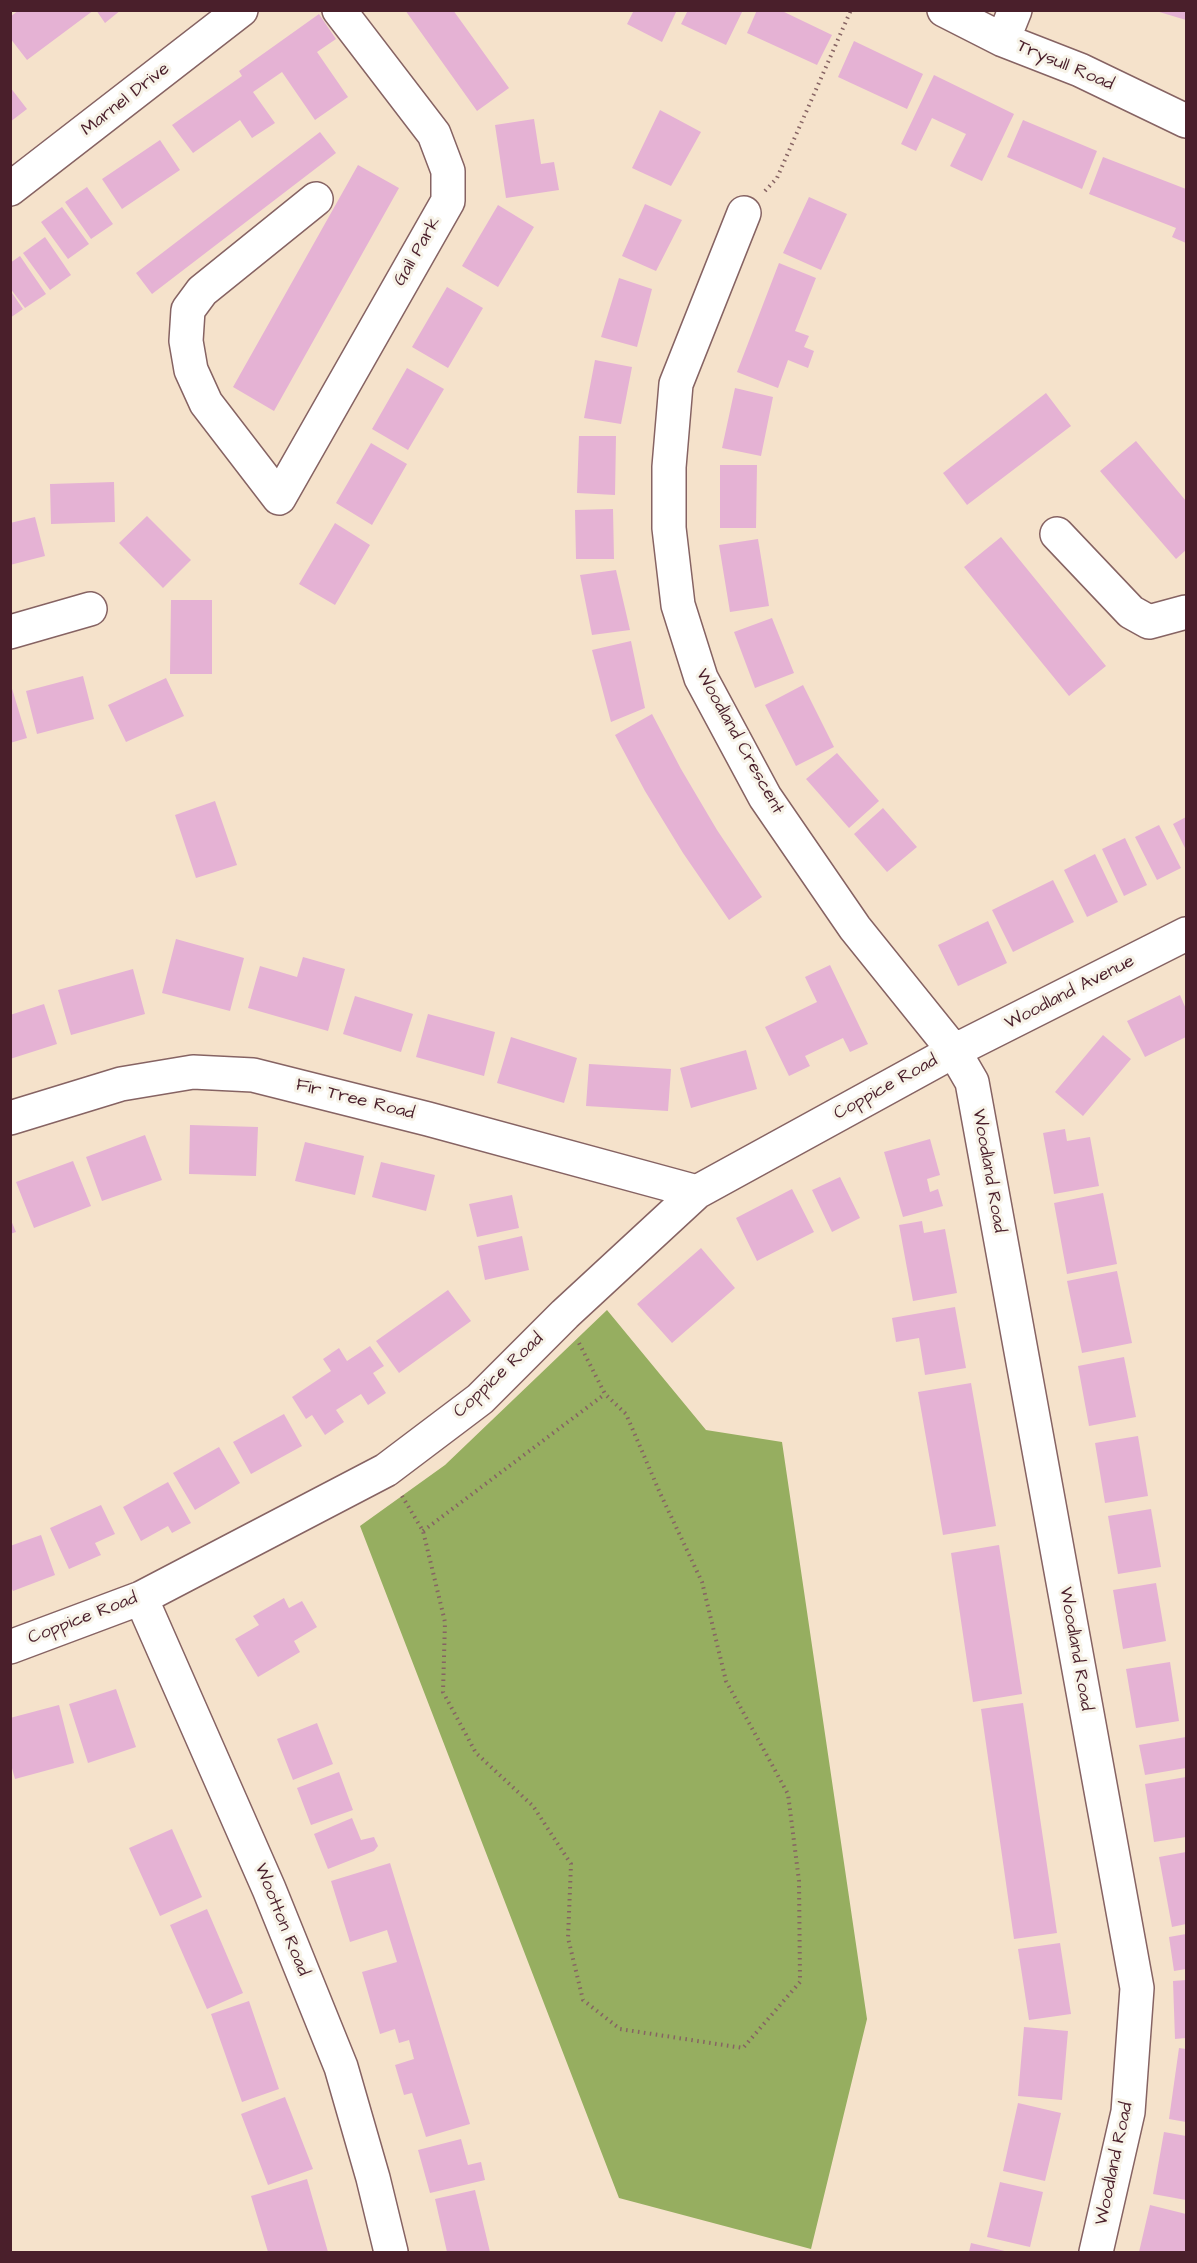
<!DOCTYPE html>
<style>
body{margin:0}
#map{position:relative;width:1197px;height:2263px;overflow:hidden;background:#f5e2cb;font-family:"Architects Daughter",sans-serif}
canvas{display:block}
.frame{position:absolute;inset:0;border:12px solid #4a1f2b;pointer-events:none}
</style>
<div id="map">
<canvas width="1197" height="2263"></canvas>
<div class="frame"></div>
</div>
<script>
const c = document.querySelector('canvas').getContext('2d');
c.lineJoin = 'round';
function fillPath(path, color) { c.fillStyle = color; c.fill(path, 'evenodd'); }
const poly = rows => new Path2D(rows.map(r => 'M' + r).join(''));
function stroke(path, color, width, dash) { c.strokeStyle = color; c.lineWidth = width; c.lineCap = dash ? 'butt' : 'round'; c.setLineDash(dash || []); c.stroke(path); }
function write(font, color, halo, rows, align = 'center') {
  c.font = font + ' "Architects Daughter",sans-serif'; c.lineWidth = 6; c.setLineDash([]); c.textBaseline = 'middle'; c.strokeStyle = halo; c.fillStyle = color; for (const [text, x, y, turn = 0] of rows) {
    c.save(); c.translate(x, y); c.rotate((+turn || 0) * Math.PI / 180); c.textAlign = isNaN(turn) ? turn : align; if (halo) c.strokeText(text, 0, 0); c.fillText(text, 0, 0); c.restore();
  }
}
fillPath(poly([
 [607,1310,706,1430,782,1442,867,2019,811,2249,619,2198,360,1526,445,1465]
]), '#96ae60');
fillPath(poly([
 [19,10,94,10,27,60,10,38,10,17],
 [96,10,121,10,105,23],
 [405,10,453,10,509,88,477,111],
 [634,10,677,10,662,42,627,24],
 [688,10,743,10,726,45,681,24],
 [757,10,780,10,832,35,817,65,747,33],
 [1156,10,1186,10,1186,20,1156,11],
 [319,14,336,39,317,52,348,97,315,120,282,72,253,92,275,123,252,138,240,120,193,153,172,125,242,76,239,71],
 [854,41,923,74,907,109,838,77],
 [934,75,1014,114,982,181,950,166,966,134,932,118,916,151,901,144],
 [10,87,27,109,10,122],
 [660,110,701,132,671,186,632,168],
 [534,119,541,164,554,162,559,190,506,198,495,125],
 [1023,120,1097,151,1082,189,1007,157],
 [320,132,336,153,152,294,136,273],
 [160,140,180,170,122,209,102,179],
 [1103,157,1186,189,1186,243,1172,237,1176,228,1089,194],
 [358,165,399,188,274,411,233,387],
 [87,187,113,224,91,239,65,202],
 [809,197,847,214,821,270,783,253],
 [645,204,682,220,656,271,622,256],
 [498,205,534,227,498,287,462,266],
 [62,207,89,244,68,259,41,222],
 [45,237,71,275,50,290,23,253],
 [20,256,46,294,25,308,10,288,10,263],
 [779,263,816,278,795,331,809,336,804,347,814,351,808,368,788,360,778,388,737,372],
 [619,278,652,289,637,347,601,337],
 [447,287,483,308,448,368,412,347],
 [10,290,23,309,10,318],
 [595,360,632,367,621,424,584,418],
 [407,368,444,389,408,450,372,429],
 [735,388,773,397,761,456,722,448],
 [1046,393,1071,426,967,505,943,473],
 [579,436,616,436,615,495,577,493],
 [1136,441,1186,501,1186,550,1176,559,1100,471],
 [371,443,407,464,372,525,336,503],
 [720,465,757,465,756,528,720,528],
 [114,482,115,522,51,524,50,484],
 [613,509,614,559,576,559,575,510],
 [147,516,191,560,163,588,119,543],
 [35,517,45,556,10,565,10,523],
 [335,523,370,545,335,605,299,584],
 [1001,537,1106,666,1069,696,964,567],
 [758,539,769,606,730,612,719,545],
 [616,570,630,630,592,635,580,575],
 [171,600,212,600,212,674,170,674],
 [772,618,794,673,755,688,734,632],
 [631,641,645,708,611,722,592,650],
 [83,676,94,719,37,734,26,691],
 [166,678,184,716,126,742,108,705],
 [10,682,27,738,10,743],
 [803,685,834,747,796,766,765,705],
 [652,714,681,769,717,830,762,897,729,920,683,853,645,791,615,735],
 [837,753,879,801,849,828,806,779],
 [215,801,237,865,196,878,175,815],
 [883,808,917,847,887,872,854,834],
 [1186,817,1186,850,1173,824],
 [1159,825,1181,868,1157,880,1135,837],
 [1125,838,1147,885,1124,896,1102,849],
 [1095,854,1118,902,1087,917,1064,870],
 [1053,880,1074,922,1013,952,992,910],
 [988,921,1007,963,958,986,938,945],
 [176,939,244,958,230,1011,162,993],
 [303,957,345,969,328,1031,248,1008,260,966,297,977],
 [830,965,868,1044,850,1052,843,1038,805,1056,810,1066,789,1076,765,1027,817,1002,805,977],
 [133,969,145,1014,71,1035,58,990],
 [1180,995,1186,1009,1186,1037,1145,1057,1127,1021],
 [355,996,413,1014,401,1052,343,1034],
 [44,1004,57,1044,10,1059,10,1015],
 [428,1014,495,1032,484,1076,416,1057],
 [1103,1035,1131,1059,1083,1116,1055,1092],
 [511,1037,577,1058,564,1103,497,1083],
 [746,1050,757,1089,691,1108,680,1068],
 [589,1064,671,1069,668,1111,586,1106],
 [190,1125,258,1127,256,1176,189,1174],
 [1065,1129,1067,1141,1090,1137,1099,1186,1054,1194,1043,1133],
 [145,1135,162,1180,102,1201,86,1157],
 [930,1139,940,1175,927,1179,930,1192,938,1189,943,1206,903,1217,884,1152],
 [305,1142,364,1156,355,1195,295,1181],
 [73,1161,91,1206,34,1228,16,1182],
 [381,1162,435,1175,426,1211,372,1197],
 [840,1177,860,1218,832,1232,812,1190],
 [792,1189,814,1232,757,1261,736,1218],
 [1103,1193,1117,1264,1067,1274,1054,1203],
 [512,1195,519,1228,477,1237,469,1204],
 [10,1218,16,1232,10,1234],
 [922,1221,924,1233,945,1229,957,1293,913,1301,899,1225],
 [522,1236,529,1270,485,1280,478,1246],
 [701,1248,735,1288,672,1343,637,1304],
 [1117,1271,1132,1343,1082,1353,1067,1281],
 [448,1290,471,1321,399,1373,376,1341],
 [955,1307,966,1368,925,1375,919,1338,896,1342,892,1318],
 [370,1346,384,1366,373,1373,386,1393,368,1405,361,1394,336,1410,344,1422,325,1435,312,1415,306,1419,292,1397,331,1371,323,1359,339,1348,347,1361],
 [1124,1357,1136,1417,1089,1426,1078,1366],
 [971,1383,996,1526,943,1535,918,1392],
 [284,1414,302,1446,251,1474,233,1442],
 [1138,1436,1148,1496,1105,1503,1095,1443],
 [219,1447,240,1483,195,1510,173,1473],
 [168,1482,191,1523,172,1533,168,1526,141,1541,123,1507],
 [101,1505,115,1534,95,1543,101,1555,69,1569,50,1528],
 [1151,1509,1161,1567,1118,1574,1108,1516],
 [41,1535,55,1575,13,1591,10,1585,10,1546],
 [999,1545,1022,1694,973,1702,951,1553],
 [1156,1583,1166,1641,1123,1649,1113,1590],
 [284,1598,289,1608,302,1601,317,1627,294,1641,300,1652,258,1677,235,1639,259,1625,253,1616],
 [1170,1662,1179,1721,1136,1728,1126,1669],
 [116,1689,136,1747,88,1763,69,1704],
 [1023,1703,1057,1933,1014,1939,981,1709],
 [59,1705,74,1763,15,1779,10,1761,10,1718],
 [317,1723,333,1764,293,1780,277,1739],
 [1186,1737,1186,1768,1145,1775,1139,1745],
 [339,1772,353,1810,311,1825,297,1788],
 [1186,1777,1186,1837,1154,1842,1145,1784],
 [352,1818,361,1840,374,1837,378,1846,374,1851,328,1869,314,1834],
 [172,1829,202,1897,160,1916,129,1848],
 [1186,1852,1186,1924,1172,1927,1159,1857],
 [390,1863,470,2124,426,2137,412,2093,404,2095,395,2065,414,2059,409,2040,399,2043,395,2029,380,2034,362,1972,397,1962,387,1930,350,1942,331,1881],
 [207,1909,243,1993,207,2009,170,1925],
 [1186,1934,1186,1969,1174,1971,1169,1937],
 [1060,1943,1071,2014,1029,2020,1018,1949],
 [1186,1980,1186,2038,1175,2039,1173,1981],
 [249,2001,279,2089,242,2102,211,2014],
 [1024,2027,1068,2031,1062,2100,1018,2096],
 [1179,2048,1186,2049,1186,2122,1169,2119],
 [285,2097,313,2169,268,2185,241,2114],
 [1018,2103,1061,2113,1045,2181,1003,2171],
 [1164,2132,1186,2136,1186,2200,1153,2194],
 [461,2139,468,2165,481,2162,485,2180,430,2193,418,2150],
 [307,2179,328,2252,268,2252,251,2196],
 [1000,2182,1043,2192,1030,2247,987,2237],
 [475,2190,490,2252,447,2252,435,2199],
 [1150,2205,1186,2214,1186,2252,1139,2252],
 [971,2243,1009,2252,969,2252]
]), '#e5b2d4');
const minor = poly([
 [944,10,1003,40,1080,70,1186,121],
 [1003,40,1015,10],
 [10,189,241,10],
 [316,199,202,291,188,310,186,341,191,370,206,403,279,498,448,201,448,171,434,134,339,10],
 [744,213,676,384,669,467,669,528,678,605,701,678,765,797,855,928,954,1051,972,1082,1137,1988,1128,2112,1096,2252],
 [1057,534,1131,612,1149,622,1186,612],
 [10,632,90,609],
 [10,1118,121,1084,193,1072,253,1075,428,1119,697,1192],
 [141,1598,269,1889,341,2067,373,2178,391,2252],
 [10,1647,141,1598,386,1470,480,1399,565,1314,697,1192,954,1051,1186,934]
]);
stroke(minor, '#866363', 36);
stroke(poly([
 [765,191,777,178,851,10],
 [402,1496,423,1531,445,1622,443,1692,476,1753,533,1806,571,1864,568,1938,583,2000,620,2029,743,2048,800,1982,799,1881,788,1794,726,1681,702,1582,660,1493,626,1414,605,1394,579,1343],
 [423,1531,605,1394]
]), '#866363', 4, [1.5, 4.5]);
stroke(minor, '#fff', 33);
write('18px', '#4a1f2b', '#f7f3e8', [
 ["Trysull Road",1065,66,23],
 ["Marnel Drive",126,100,-38],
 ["Gail Park",418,252,-60],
 ["Woodland Crescent",739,742,61],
 ["Woodland Avenue",1070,993,-27],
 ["Coppice Road",886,1088,-29],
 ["Fir Tree Road",355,1100,14],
 ["Woodland Road",988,1171,80],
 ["Coppice Road",499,1376,-43],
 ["Coppice Road",83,1619,-21],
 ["Woodland Road",1075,1649,80],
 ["Wootton Road",281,1920,68],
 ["Woodland Road",1115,2164,-78]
]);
</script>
